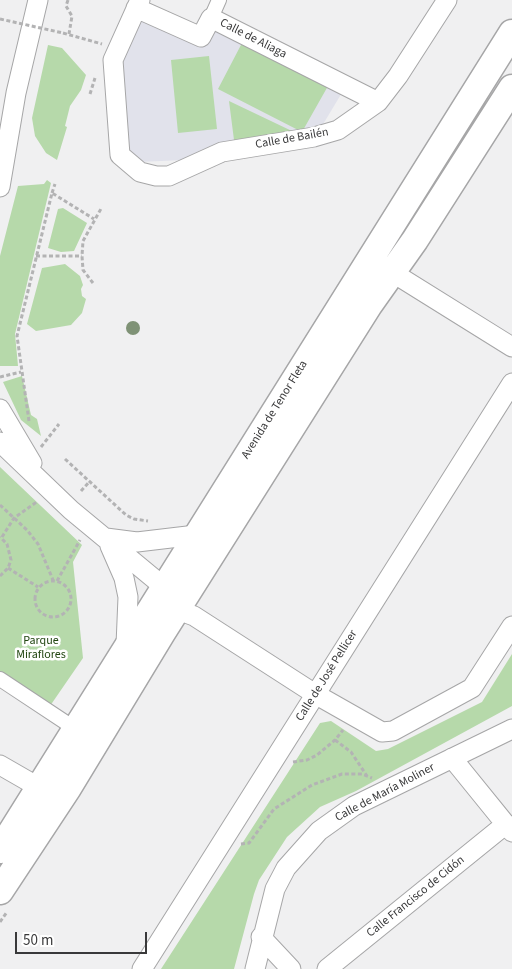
<!DOCTYPE html>
<meta charset="utf-8">
<style>
body{margin:0}
#map{position:relative;width:512px;height:969px;overflow:hidden;background:#f0f0f1;font-family:"Source Sans 3",sans-serif}
canvas{display:block}
.scale{position:absolute;left:15px;top:932px;width:132px;height:22px;box-sizing:border-box;border:2px solid #39393a;border-top:0;padding-left:6px;font-size:15px;line-height:18px;white-space:nowrap;color:#39393a;-webkit-text-stroke:4px #fff;paint-order:stroke}
</style>
<div id="map">
<canvas width="512" height="969"></canvas>
<div class="scale">50 m</div>
</div>
<script>
const c = document.querySelector('canvas').getContext('2d');
c.lineJoin = 'round';
function fillPath(path, color) { c.fillStyle = color; c.fill(path, 'evenodd'); }
const poly = rows => new Path2D(rows.map(r => 'M' + r).join(''));
function stroke(path, color, width, dash) { c.strokeStyle = color; c.lineWidth = width; c.lineCap = dash ? 'butt' : 'round'; c.setLineDash(dash || []); c.stroke(path); }
function write(font, color, halo, rows, align = 'center') {
  c.font = font + ' "Source Sans 3",sans-serif'; c.lineWidth = 5; c.setLineDash([]); c.textBaseline = 'middle'; c.strokeStyle = halo; c.fillStyle = color; for (const [text, x, y, turn = 0] of rows) {
    c.save(); c.translate(x, y); c.rotate((+turn || 0) * Math.PI / 180); c.textAlign = isNaN(turn) ? turn : align; if (halo) c.strokeText(text, 0, 0); c.fillText(text, 0, 0); c.restore();
  }
}
fillPath(poly([
 [139,18,206,45,216,27,343,91,319,131,184,160,138,162,127,152,118,58]
]), '#e1e2eb');
fillPath(poly([
 [242,43,328,86,302,132,218,89],
 [48,45,62,48,86,75,81,90,70,106,65,126,67,127,57,160,46,153,35,136,32,118],
 [209,56,217,129,178,133,171,60],
 [229,101,294,132,234,140],
 [47,180,51,183,15,334,18,366,0,366,0,256,18,186,44,184],
 [63,208,87,223,74,251,61,252,48,248,58,209],
 [65,264,80,276,83,285,81,289,82,296,86,299,82,313,71,325,36,331,27,324,42,268],
 [22,376,31,415,37,419,41,436,21,420,3,382],
 [0,467,82,545,73,562,83,658,50,706,0,673],
 [512,654,512,706,356,791,320,807,287,837,259,880,254,894,234,969,161,969,320,723,331,721,376,751,388,749,482,702]
]), '#b6d9aa');
const pedestrian = poly([
 [211,18,219,0],
 [0,679,77,730]
]);
const minor = poly([
 [140,0,113,60,120,155,140,172,156,176,169,176,222,152,314,137,338,130,378,102,398,76,447,0],
 [136,8,201,37,211,18,378,102],
 [0,187,16,93,38,0],
 [382,266,512,347],
 [0,409,32,463],
 [0,442,71,510,164,587,174,599,176,612,186,613,194,616,315,694,382,732,393,731,472,688,512,626],
 [106,538,137,542,196,535],
 [110,546,124,578,128,597,126,645],
 [452,758,512,832],
 [0,765,40,788,50,790],
 [261,937,291,969],
 [142,969,512,383],
 [255,969,275,889,286,868,319,831,354,806,512,729],
 [327,969,506,824]
]);
const secondary = poly([
 [0,850,512,33],
 [0,891,68,788,162,633,369,305,415,240,512,88]
]);
stroke(pedestrian, '#a6a6a7', 16);
stroke(minor, '#a6a6a7', 21);
stroke(secondary, '#a6a6a7', 29);
stroke(poly([
 [68,0,66,6,72,16,69,34],
 [63,33,102,44],
 [90,94,95,78],
 [52,193,55,184],
 [36,256,82,256],
 [93,283,83,270,82,256,83,241,102,207],
 [0,377,21,372],
 [29,421,17,336,52,193,94,219],
 [41,447,59,424],
 [65,459,126,515,134,519,148,521],
 [81,491,89,482],
 [0,505,27,530,38,544,53,580],
 [2,537,14,518,38,501],
 [8,568,38,587],
 [0,576,8,568,11,560,7,544,0,537],
 '35 599a18 18 0 1 1 36 0a18 18 0 1 1-36 0Z',
 [57,581,80,540],
 [335,740,351,752,367,776],
 [293,762,307,760,317,755,335,740,343,730],
 [241,844,249,843,274,809,312,785,342,774,362,774,372,778],
 [0,922,7,912]
]), '#b3b3b4', 3, [4, 2.5]);
stroke(pedestrian, '#fff', 14);
stroke(minor, '#fff', 19);
stroke(secondary, '#fff', 26);
stroke(poly([
 [0,19,63,33]
]), '#b3b3b4', 3, [4, 2.5]);
c.fillStyle = '#7f9276';
for (const [x, y] of [
 [133,328]
]) { c.beginPath(); c.arc(x, y, 7, 0, 2 * Math.PI); c.fill(); }
write('12px', '#39393a', '#fff', [
 ["Calle de Aliaga",253,39,27],
 ["Calle de Bailén",292,139,-10],
 ["Avenida de Tenor Fleta",275,410,-58],
 ["Calle de José Pellicer",327,676,-58],
 ["Calle de María Moliner",385,793,-28],
 ["Calle Francisco de Cidón",416,897,-39]
]);
write('12px', '#224612', '#fff', [
 ["Parque",41,641],
 ["Miraflores",41,655]
]);
</script>
